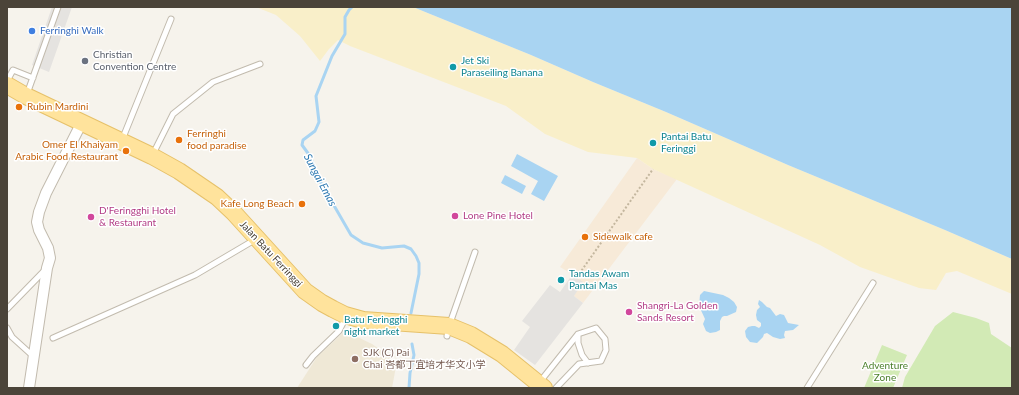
<!DOCTYPE html>
<meta charset="utf-8">
<style>
body{margin:0}
#map{position:relative;width:1019px;height:395px;overflow:hidden;background:#f6f3ec;font-family:Lato,sans-serif}
canvas{display:block}
.frame{position:absolute;inset:0;border:8px solid #4b4439;pointer-events:none}
</style>
<div id="map">
<canvas width="1019" height="395"></canvas>
<div class="frame"></div>
</div>
<script>
const c = document.querySelector('canvas').getContext('2d');
c.lineJoin = 'round';
function fillPath(path, color) { c.fillStyle = color; c.fill(path, 'evenodd'); }
const poly = rows => new Path2D(rows.map(r => 'M' + r).join(''));
function stroke(path, color, width, dash) { c.strokeStyle = color; c.lineWidth = width; c.lineCap = dash ? 'butt' : 'round'; c.setLineDash(dash || []); c.stroke(path); }
function write(font, color, halo, rows, align = 'center') {
  c.font = font + ' Lato,"Noto Sans SC",sans-serif'; c.lineWidth = 3; c.setLineDash([]); c.textBaseline = 'middle'; c.strokeStyle = halo; c.fillStyle = color; for (const [text, x, y, turn = 0] of rows) {
    c.save(); c.translate(x, y); c.rotate((+turn || 0) * Math.PI / 180); c.textAlign = isNaN(turn) ? turn : align; if (halo) c.strokeText(text, 0, 0); c.fillText(text, 0, 0); c.restore();
  }
}
fillPath(poly([
 [637,158,653,169,677,179,583,303,574,296,577,277,560,267]
]), '#f7ead8');
fillPath(poly([
 [345,331,372,344,397,361,392,388,297,388,317,357]
]), '#efe8d6');
fillPath(poly([
 [953,312,976,318,989,323,991,334,1012,348,1012,388,902,388,905,377,935,326],
 [882,345,907,355,893,388,864,388]
]), '#d2eab5');
fillPath(poly([
 [256,7,413,7,531,55,593,82,666,112,788,165,945,230,1012,259,1012,294,957,271,946,273,936,290,919,288,860,267,820,245,653,169,637,158,588,152,545,134,506,106,350,46,338,40,329,49,320,61,300,36,276,15]
]), '#f9efc9');
fillPath(poly([
 [52,7,72,7,49,72,32,65],
 [572,275,583,282,574,296,583,303,535,365,514,350,530,327,522,321,550,285,560,292]
]), '#e5e3e0');
fillPath(poly([
 [413,7,1012,7,1012,259,945,230,788,165,666,112,593,82,531,55],
 [517,154,558,176,544,201,531,194,538,181,511,166],
 [505,175,526,186,522,194,501,183],
 [704,291,723,295,729,298,734,302,737,307,736,312,727,316,724,316,722,317,720,321,720,330,716,332,710,333,706,331,703,324,705,319,699,306,700,295],
 [759,300,762,302,767,307,770,308,776,316,780,314,784,315,788,323,799,325,793,330,785,331,784,335,785,338,780,339,773,337,767,333,764,334,763,337,757,343,750,342,746,337,745,331,748,327,752,326,755,326,759,328,761,326,761,323,757,320,756,315,757,310,760,307,758,304]
]), '#a9d4f2');
stroke(poly([
 [352,7,349,10,345,17,345,34,332,56,316,96,319,122,315,131,303,140,302,145,310,156,321,183,351,235,363,243,382,248,404,246,411,249,416,256,419,263,419,274,411,313],
 [409,388,410,373,414,355,412,344]
]), '#a9d4f2', 3);
const service = poly([
 [7,81,13,70,33,78],
 [27,94,58,7],
 [122,140,171,19],
 [153,154,173,114,213,82,260,64],
 [7,309,45,270],
 [7,328,12,337,33,356],
 [578,334,578,343,582,355,588,363],
 [447,336,449,326,475,252],
 [53,338,195,275,251,242],
 [306,365,313,356,339,331,344,321],
 [539,383,578,334,596,328,605,339,606,350,601,361,579,364,556,388],
 [807,388,873,283]
]);
const minor = poly([
 [29,388,47,268,50,258,48,248,39,230,37,222,39,212,46,193,82,122]
]);
const primary = poly([
 [7,85,26,96,152,156,179,171,217,197,234,213,305,291,322,303,333,309,345,315,363,320,449,326,471,335,502,354,544,388]
]);
stroke(service, '#c2bbae', 7);
stroke(minor, '#c2bbae', 12);
stroke(primary, '#e6c16a', 18);
stroke(poly([
 [577,277,653,169]
]), '#c4b79f', 2, [2, 2]);
stroke(service, '#fff', 5);
stroke(minor, '#fff', 10);
stroke(primary, '#ffe39c', 16);
for (const [x, y, r, color] of [
 [32,31,4,"#3f7fe0"],
 [85,61,4,"#6b7280"],
 [453,67,4,"#0f9aa8"],
 [19,107,4,"#e8710a"],
 [179,140,4,"#e8710a"],
 [653,143,4,"#0f9aa8"],
 [126,151,4,"#e8710a"],
 [302,204,4,"#e8710a"],
 [455,216,4,"#d1479c"],
 [91,217,4,"#d1479c"],
 [585,237,4,"#e8710a"],
 [561,280,4,"#0f9aa8"],
 [629,312,4,"#d1479c"],
 [336,326,4,"#0f9aa8"],
 [355,359,4,"#8d6e63"]
]) { const dot = new Path2D(); dot.arc(x, y, r, 0, 2 * Math.PI); c.fillStyle = color; c.fill(dot); stroke(dot, '#fff', 1.5); }
write('10px', '#366cbe', '#fff', [
 ["Ferringhi Walk",40,31]
], 'left');
write('10px', '#5b616d', '#fff', [
 ["Christian",93,55],
 ["Convention Centre",93,67]
], 'left');
write('10px', '#0d838f', '#fff', [
 ["Jet Ski",461,61],
 ["Paraseiling Banana",461,73],
 ["Pantai Batu",661,137],
 ["Feringgi",661,149],
 ["Tandas Awam",569,274],
 ["Pantai Mas",569,286],
 ["Batu Feringghi",344,320],
 ["night market",344,332]
], 'left');
write('10px', '#c56008', '#fff', [
 ["Rubin Mardini",27,107],
 ["Ferringhi",187,134],
 ["food paradise",187,146],
 ["Omer El Khaiyam",118,145,"right"],
 ["Arabic Food Restaurant",118,157,"right"],
 ["Kafe Long Beach",294,204,"right"],
 ["Sidewalk cafe",593,237]
], 'left');
write('10px', '#b23c85', '#fff', [
 ["D'Feringghi Hotel",99,211],
 ["& Restaurant",99,223],
 ["Lone Pine Hotel",463,216],
 ["Shangri-La Golden",637,306],
 ["Sands Resort",637,318]
], 'left');
write('10px', '#4b4439', '#fff', [
 ["Jalan Batu Ferringgi",271,254,47]
]);
write('10px', '#785e54', '#fff', [
 ["SJK (C) Pai",363,353],
 ["Chai 峇都丁宜培才华文小学",363,365]
], 'left');
write('10px', '#4a7f2a', '#fff', [
 ["Adventure",885,366],
 ["Zone",885,378]
]);
write('italic 11px', '#2e7ab2', '#fff', [
 ["Sungai Emas",320,180,62]
]);
</script>
